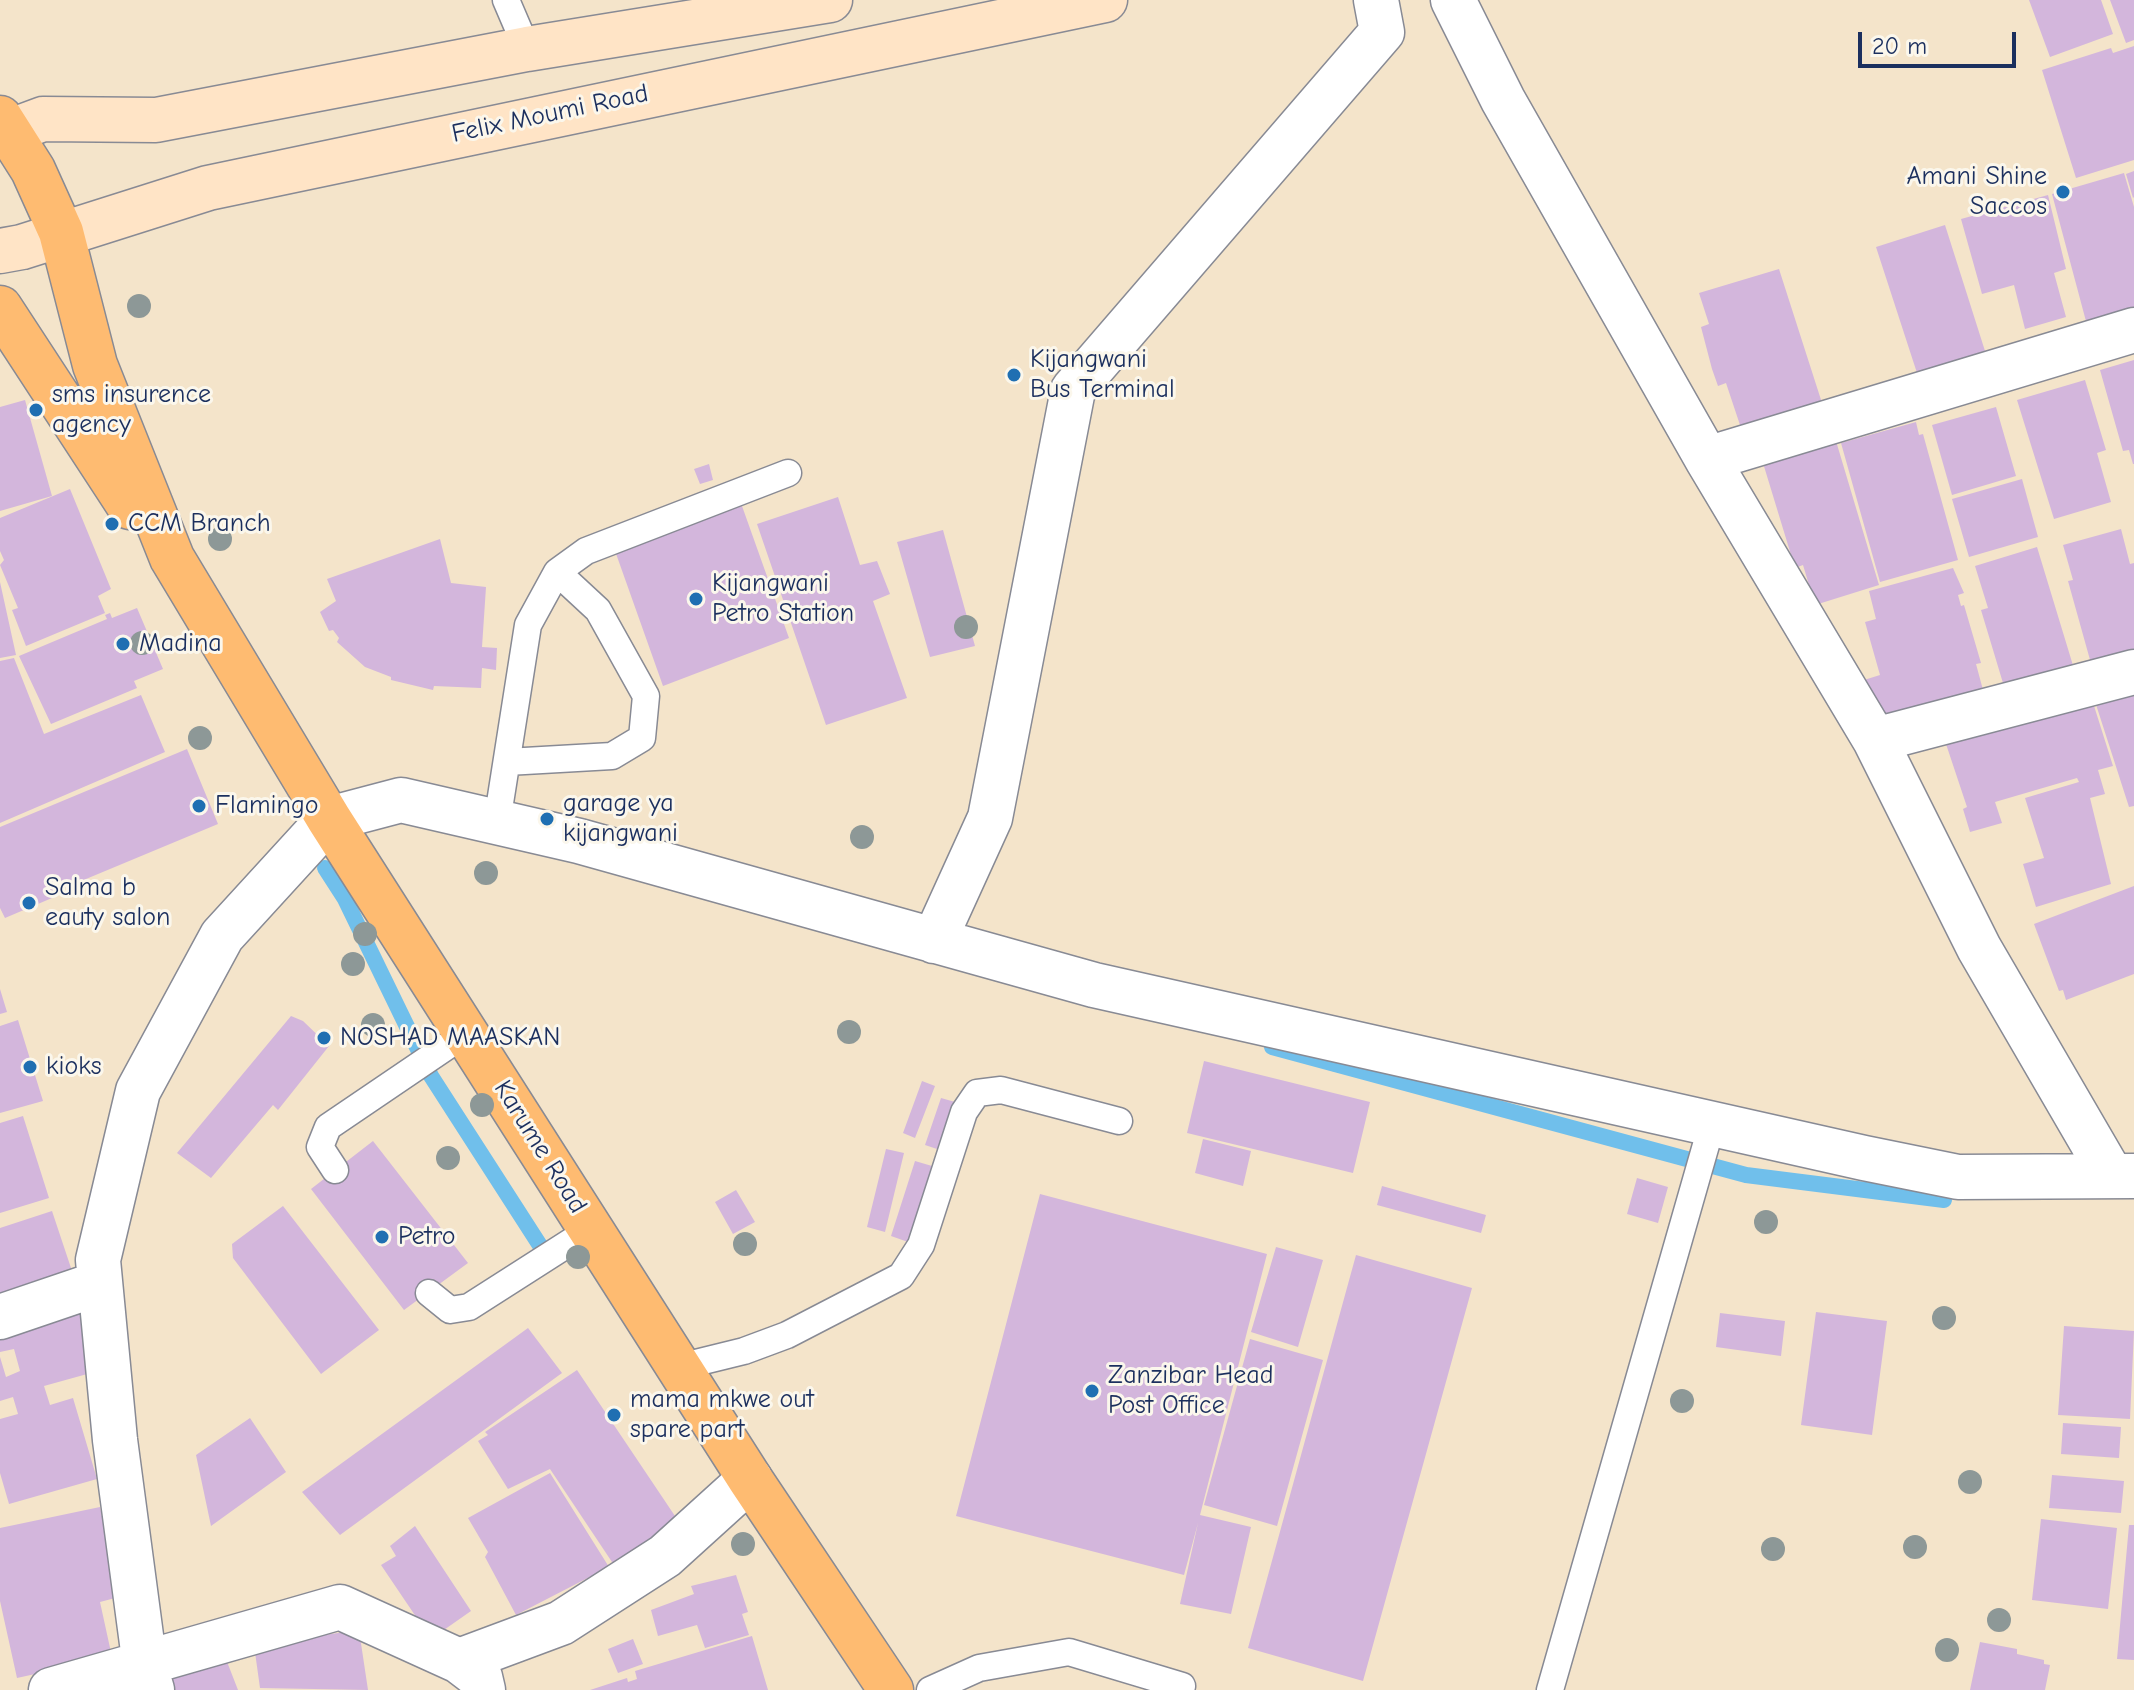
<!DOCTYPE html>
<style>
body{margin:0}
#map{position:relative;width:2134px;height:1690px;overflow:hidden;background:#f4e4ca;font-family:"Comic Neue",sans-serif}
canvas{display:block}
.scale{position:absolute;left:1858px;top:32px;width:158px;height:36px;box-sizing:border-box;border:4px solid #1b2f5e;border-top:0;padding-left:10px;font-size:24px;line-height:28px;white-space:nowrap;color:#1b2f5e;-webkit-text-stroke:6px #fbf7ec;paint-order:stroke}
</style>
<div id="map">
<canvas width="2134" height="1690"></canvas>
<div class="scale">20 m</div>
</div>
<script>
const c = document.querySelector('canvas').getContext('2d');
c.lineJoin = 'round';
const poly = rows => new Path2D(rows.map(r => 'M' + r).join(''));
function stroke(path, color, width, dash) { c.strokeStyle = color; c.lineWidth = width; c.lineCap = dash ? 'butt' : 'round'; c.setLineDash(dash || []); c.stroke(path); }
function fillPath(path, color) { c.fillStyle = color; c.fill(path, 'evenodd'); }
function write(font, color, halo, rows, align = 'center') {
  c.font = font + ' "Comic Neue",sans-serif'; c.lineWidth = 6; c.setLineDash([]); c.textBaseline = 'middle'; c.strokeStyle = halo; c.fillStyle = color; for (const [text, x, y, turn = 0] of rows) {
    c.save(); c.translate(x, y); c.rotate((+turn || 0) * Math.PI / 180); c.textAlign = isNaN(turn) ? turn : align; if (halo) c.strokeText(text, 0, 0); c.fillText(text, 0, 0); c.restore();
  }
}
stroke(poly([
 [325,868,345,899,431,1076,541,1247],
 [1272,1047,1746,1175,1944,1200]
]), '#70bfeb', 16);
fillPath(poly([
 [2029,0,2101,0,2113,34,2050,57],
 [2110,0,2134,0,2134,40,2126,43],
 [2134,46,2134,160,2076,178,2042,70,2111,48,2113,53],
 [2134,171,2134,197,2133,198,2126,174],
 [2124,173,2134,207,2134,312,2087,325,2052,194],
 [2048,195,2066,269,2054,273,2066,317,2025,329,2014,285,1982,294,1961,219],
 [1945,225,1985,351,1917,373,1876,247],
 [1779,269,1822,403,1741,428,1726,383,1718,386,1712,369,1701,327,1709,324,1699,293],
 [2134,360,2134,464,2133,464,2129,450,2123,451,2100,370],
 [2085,380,2106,450,2097,453,2111,502,2054,519,2017,400],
 [25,400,52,496,0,511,0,407],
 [1996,407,2016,476,1952,495,1932,425],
 [1916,422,1919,435,1923,434,1958,560,1880,582,1841,443],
 [1836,441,1879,585,1815,605,1803,565,1795,568,1763,463],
 [709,464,713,480,700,484,694,469],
 [2022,479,2038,537,1969,557,1952,499],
 [70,489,111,589,98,596,105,613,26,646,12,610,18,608,0,565,4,560,0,551,0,518],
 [838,497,860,565,877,561,890,594,873,601,907,698,826,725,757,524],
 [742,506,789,638,663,686,614,548],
 [2121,529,2130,564,2134,563,2134,655,2092,667,2068,581,2073,580,2063,545],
 [943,530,975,646,930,657,897,542],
 [440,539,451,583,486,587,482,647,497,648,496,670,482,668,481,688,434,686,433,690,391,680,391,677,365,667,337,642,339,638,333,630,329,631,320,612,336,601,327,579],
 [2037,547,2075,672,2006,693,1981,610,1988,608,1975,566],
 [1953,568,1964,593,1958,595,1961,606,1964,605,1981,663,1976,664,1983,690,1875,721,1864,680,1880,675,1865,622,1876,619,1869,591],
 [0,582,16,655,0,658],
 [137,608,163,669,134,681,137,688,51,724,19,656,107,619,105,615,110,613,112,618],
 [14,658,44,734,141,695,165,752,0,823,0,661],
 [2134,675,2134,806,2129,807,2091,689],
 [2089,690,2113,766,2098,770,2105,794,2090,798,2111,884,2036,907,2023,864,2044,858,2025,798,2079,782,2077,778,1995,802,2002,823,1970,832,1963,809,1967,807,1943,735],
 [187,749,218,824,50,894,52,898,5,918,0,908,0,827],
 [2134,886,2134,974,2066,1000,2063,990,2059,991,2034,924],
 [0,989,7,1012,0,1014],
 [291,1016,303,1021,329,1046,278,1110,273,1105,211,1178,177,1153],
 [18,1020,43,1101,0,1113,0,1026],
 [1204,1061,1370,1102,1353,1173,1187,1133],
 [922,1081,935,1086,915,1138,903,1133],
 [941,1098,955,1102,940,1150,925,1145],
 [23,1116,49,1198,0,1213,0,1123],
 [1203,1139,1251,1151,1243,1186,1195,1173],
 [373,1141,468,1263,404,1310,311,1189],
 [886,1149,904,1153,885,1232,867,1227],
 [915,1161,932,1166,908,1242,891,1236],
 [1637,1178,1668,1187,1658,1223,1627,1214],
 [1382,1186,1486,1215,1481,1233,1377,1205],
 [736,1190,755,1222,733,1234,715,1202],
 [1040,1194,1267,1254,1200,1515,1251,1527,1231,1614,1180,1604,1198,1523,1184,1575,956,1516],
 [283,1206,379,1330,321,1374,233,1258,232,1244],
 [52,1211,74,1277,0,1301,0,1228],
 [1276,1247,1323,1260,1298,1347,1251,1332],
 [1356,1255,1472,1288,1363,1681,1248,1648],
 [78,1302,98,1371,44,1386,50,1405,73,1398,97,1479,9,1504,0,1473,0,1419,18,1414,13,1397,0,1401,0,1357,6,1377,20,1371,14,1349,0,1352,0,1330],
 [1816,1312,1887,1321,1872,1435,1801,1425],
 [1720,1313,1785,1321,1781,1356,1716,1347],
 [2064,1326,2134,1331,2130,1419,2058,1415],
 [528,1328,562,1373,340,1535,302,1492],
 [1250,1339,1323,1360,1277,1526,1204,1505],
 [577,1370,679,1522,614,1565,550,1469,508,1489,478,1441,488,1435,485,1432],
 [250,1418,286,1472,211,1526,196,1455],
 [2063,1423,2121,1427,2119,1458,2061,1454],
 [550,1473,609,1567,516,1615,485,1557,488,1552,468,1518],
 [2052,1475,2124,1481,2121,1513,2049,1508],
 [100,1507,119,1597,100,1602,112,1657,17,1678,0,1601,0,1528],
 [2041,1519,2117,1528,2108,1609,2032,1600],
 [2129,1525,2134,1525,2134,1660,2117,1659],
 [415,1526,471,1611,431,1639,381,1565,396,1556,390,1546],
 [736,1575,748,1612,742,1614,749,1635,705,1648,697,1625,658,1636,651,1610,694,1594,691,1586],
 [359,1630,368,1690,260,1688,254,1645],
 [752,1636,768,1690,590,1690,627,1678,628,1682,637,1679,635,1671],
 [633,1639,643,1664,618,1673,608,1649],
 [1980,1642,2017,1649,2017,1654,2044,1660,2044,1664,2050,1665,2045,1690,1970,1690],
 [224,1654,238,1690,171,1690,166,1676]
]), '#d3b6dc');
const lane = poly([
 [506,0,527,49],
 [507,762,612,756,642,738,646,696,598,610,557,572],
 [497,822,528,625,557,572,586,551,788,473],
 [335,1170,320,1147,328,1127,468,1032],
 [429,1293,450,1310,469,1307,591,1229],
 [679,1367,744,1351,787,1335,901,1276,921,1245,964,1112,977,1093,1001,1090,1119,1121],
 [930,1690,979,1668,1069,1652,1182,1686],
 [1550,1690,1712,1124]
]);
const street = poly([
 [1453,0,1503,100,1707,459,1875,740,1979,948,2111,1175],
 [1707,459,2134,330],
 [1875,740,2134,672],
 [934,941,990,818,1073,390,1382,32,1376,0],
 [0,1317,100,1283],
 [459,1661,561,1623,665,1556,750,1479],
 [51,1690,340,1607,459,1661,480,1677,483,1690],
 [152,1690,145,1666,115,1440,98,1260,138,1091,222,936,329,819,401,800,579,841,1094,985,1864,1158,1958,1177,2134,1176]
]);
const secondary = poly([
 [0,135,43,119,156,120,527,49,830,0],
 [0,251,22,247,208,188,1105,0]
]);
const primary = poly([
 [0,118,33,170,61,232,95,365,172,558,329,819,750,1479,891,1690],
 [0,308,130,507]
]);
stroke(lane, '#888a94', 29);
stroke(street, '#888a94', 47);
stroke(secondary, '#888a94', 47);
stroke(primary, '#888a94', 47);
stroke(lane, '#fff', 26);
stroke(street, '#fff', 44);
stroke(secondary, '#ffe4c6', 44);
stroke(primary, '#febb71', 44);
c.fillStyle = '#8d9897';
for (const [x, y] of [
 [139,306],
 [220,539],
 [966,627],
 [142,643],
 [200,738],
 [862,837],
 [486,873],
 [365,934],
 [353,964],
 [373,1025],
 [849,1032],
 [482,1105],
 [448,1158],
 [1766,1222],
 [745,1244],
 [578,1257],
 [1944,1318],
 [1682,1401],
 [1970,1482],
 [743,1544],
 [1915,1547],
 [1773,1549],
 [1999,1620],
 [1947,1650]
]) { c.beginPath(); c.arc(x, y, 12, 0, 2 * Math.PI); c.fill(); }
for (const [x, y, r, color] of [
 [2063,192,8,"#1f6fb2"],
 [1014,375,8,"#1f6fb2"],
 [36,410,8,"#1f6fb2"],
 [112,524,8,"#1f6fb2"],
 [696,599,8,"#1f6fb2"],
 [123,644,8,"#1f6fb2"],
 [199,806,8,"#1f6fb2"],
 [547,819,8,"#1f6fb2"],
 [29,903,8,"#1f6fb2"],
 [324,1038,8,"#1f6fb2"],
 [30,1067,8,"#1f6fb2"],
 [382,1237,8,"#1f6fb2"],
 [1092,1391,8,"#1f6fb2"],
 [614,1415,8,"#1f6fb2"]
]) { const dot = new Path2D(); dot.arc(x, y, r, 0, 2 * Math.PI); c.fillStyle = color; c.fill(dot); stroke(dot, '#fbf7ec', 3); }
write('26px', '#1b2f5e', '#fbf7ec', [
 ["Felix Moumi Road",550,114,-12],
 ["Karume Road",540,1147,58]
]);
write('26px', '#1b2f5e', '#fbf7ec', [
 ["Amani Shine",2047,177,"right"],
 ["Saccos",2047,207,"right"],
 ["Kijangwani",1030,360],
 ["Bus Terminal",1030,390],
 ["sms insurence",52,395],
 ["agency",52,425],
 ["CCM Branch",128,524],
 ["Kijangwani",712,584],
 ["Petro Station",712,614],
 ["Madina",139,644],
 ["garage ya",563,804],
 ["kijangwani",563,834],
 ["Flamingo",215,806],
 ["Salma b",45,888],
 ["eauty salon",45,918],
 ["NOSHAD MAASKAN",340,1038],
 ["kioks",46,1067],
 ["Petro",398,1237],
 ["Zanzibar Head",1108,1376],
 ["Post Office",1108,1406],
 ["mama mkwe out",630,1400],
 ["spare part",630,1430]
], 'left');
</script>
